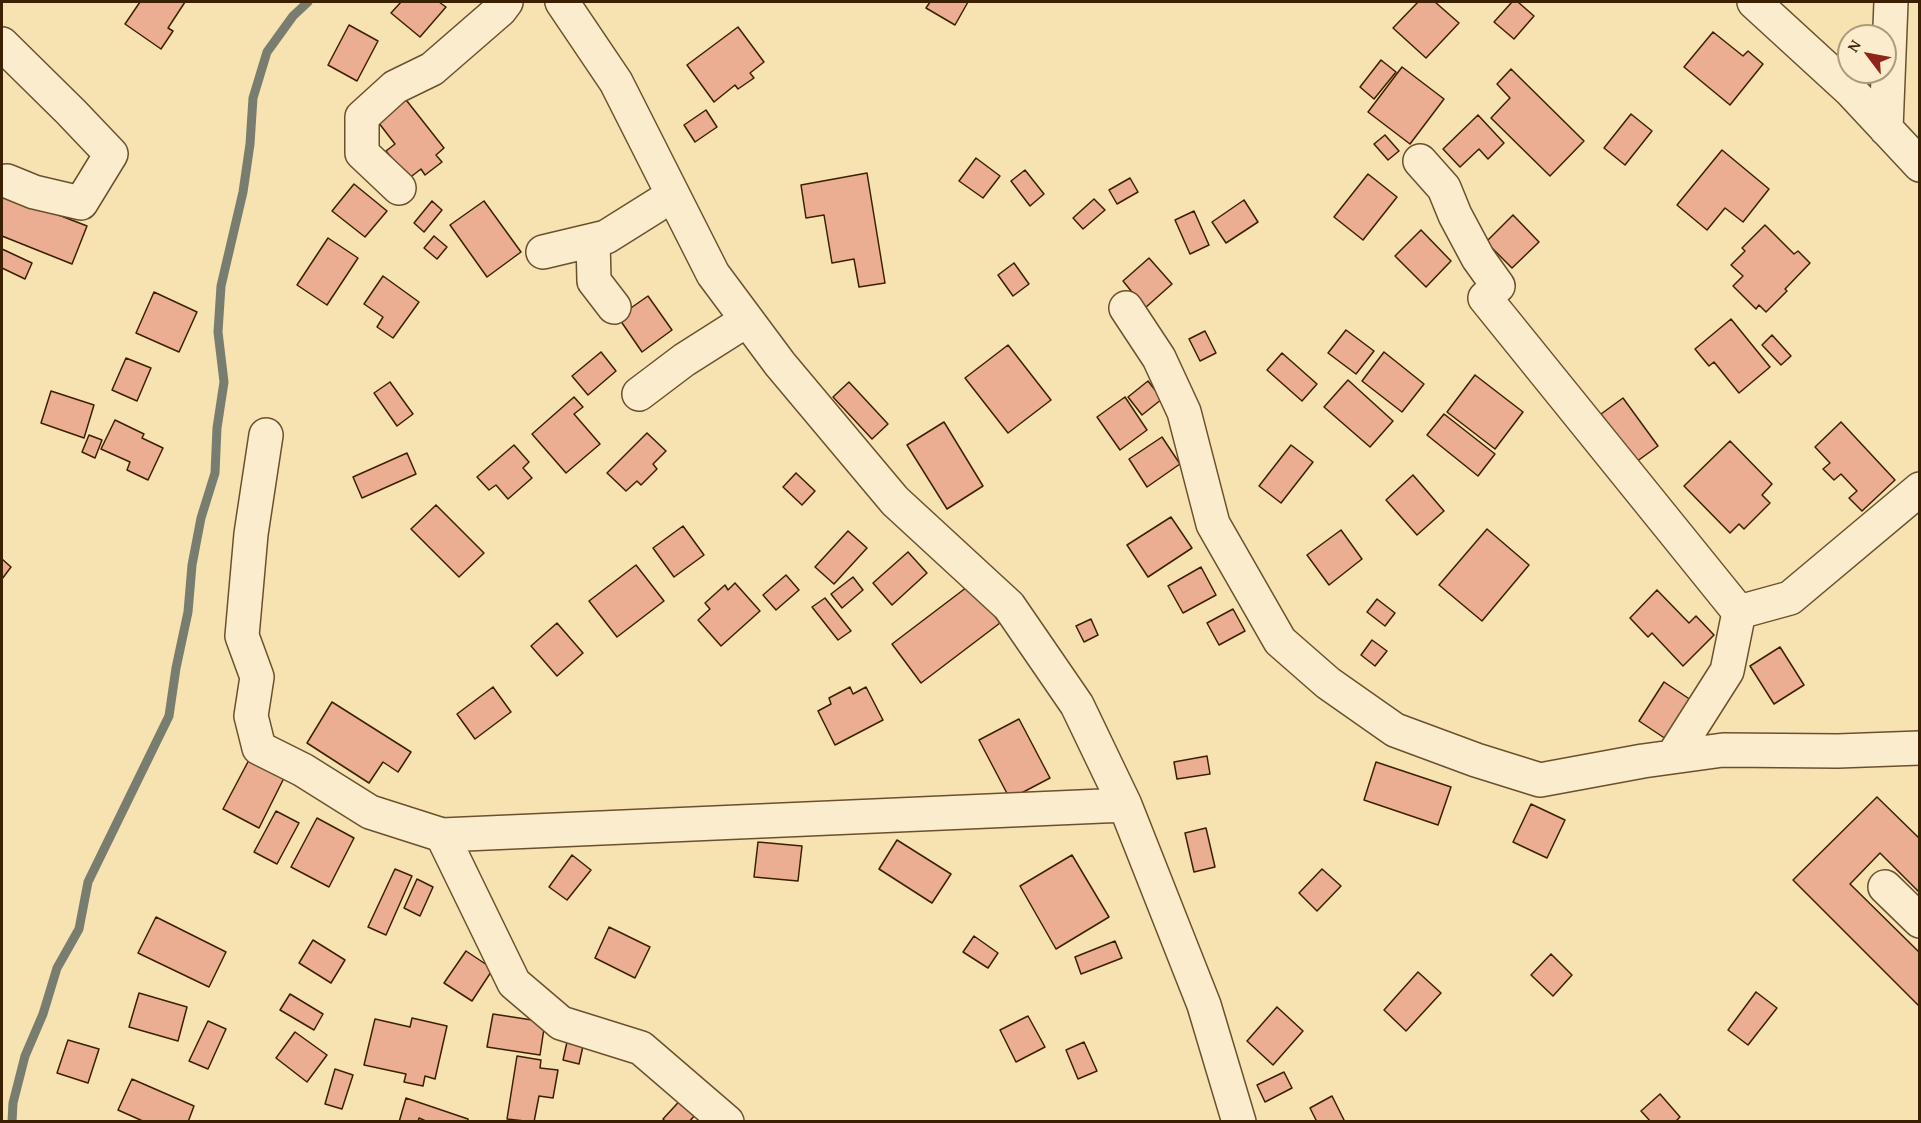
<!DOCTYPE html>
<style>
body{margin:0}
#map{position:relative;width:1921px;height:1123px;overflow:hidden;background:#f7e2b1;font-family:"Gentium Book Plus",serif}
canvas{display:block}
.frame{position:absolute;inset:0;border:3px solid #3b2102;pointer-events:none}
.north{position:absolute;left:1837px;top:24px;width:60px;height:60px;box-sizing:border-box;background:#faeccc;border:2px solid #ae9b7b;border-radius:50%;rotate:302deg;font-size:16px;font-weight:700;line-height:24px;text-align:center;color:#3b2102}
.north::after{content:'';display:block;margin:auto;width:21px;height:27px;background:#8f2418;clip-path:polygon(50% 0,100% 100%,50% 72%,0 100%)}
</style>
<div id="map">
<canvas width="1921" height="1123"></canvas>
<div class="frame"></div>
<div class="north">N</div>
</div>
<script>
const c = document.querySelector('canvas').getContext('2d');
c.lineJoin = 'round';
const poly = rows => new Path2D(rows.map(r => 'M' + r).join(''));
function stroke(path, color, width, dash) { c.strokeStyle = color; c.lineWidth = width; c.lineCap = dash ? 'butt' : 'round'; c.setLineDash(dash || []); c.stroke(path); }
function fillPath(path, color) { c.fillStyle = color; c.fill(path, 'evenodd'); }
stroke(poly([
 [12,1122,13,1103,25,1056,43,1014,57,968,79,929,88,882,169,716,176,668,188,612,192,565,201,518,215,473,217,428,224,382,218,332,221,286,243,192,250,144,253,98,267,52,293,16,308,2]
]), '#797d6f', 9);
const building = poly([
 [140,2,185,2,168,28,173,31,161,49,125,24,140,2],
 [401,2,439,2,446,7,420,37,391,13,401,2],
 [930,2,968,2,955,25,926,8,930,2],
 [1418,2,1435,2,1459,23,1426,58,1393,28,1418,2],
 [1512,2,1518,2,1534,16,1514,39,1494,22,1512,2],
 [349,25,378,41,357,81,328,65,349,25],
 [738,27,764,62,750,73,754,78,738,89,735,85,714,102,687,65,738,27],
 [1713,32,1743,56,1748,51,1763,64,1730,105,1684,67,1713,32],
 [1381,60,1396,72,1374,99,1360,87,1381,60],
 [1402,67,1444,99,1410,144,1368,112,1402,67],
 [1511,69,1584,141,1550,176,1491,118,1510,98,1497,84,1511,69],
 [403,96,444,148,436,155,442,162,425,175,421,169,408,179,386,151,395,144,375,118,403,96],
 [706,110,717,127,695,142,684,125,706,110],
 [1631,114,1652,131,1625,165,1604,148,1631,114],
 [1478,115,1504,143,1488,159,1479,149,1460,167,1443,149,1478,115],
 [1385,135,1399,151,1388,160,1374,144,1385,135],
 [1722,150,1769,189,1743,222,1725,208,1707,230,1677,205,1722,150],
 [976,158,1000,176,983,198,959,181,976,158],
 [1025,170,1044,194,1030,206,1011,181,1025,170],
 [867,173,885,283,859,287,854,259,832,263,824,215,806,218,801,185,867,173],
 [1368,174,1397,197,1363,240,1334,217,1368,174],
 [1130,178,1138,192,1117,204,1109,190,1130,178],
 [354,184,387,211,365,237,332,211,354,184],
 [2,193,87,226,72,264,2,236,2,193],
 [1094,199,1105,210,1083,229,1073,218,1094,199],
 [1244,200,1258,222,1226,243,1212,222,1244,200],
 [432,201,442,210,424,232,414,223,432,201],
 [484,201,521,252,487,277,450,225,484,201],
 [1194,211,1209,245,1190,254,1175,220,1194,211],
 [1513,215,1539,242,1512,268,1486,242,1513,215],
 [1765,225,1794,254,1798,251,1810,263,1785,289,1787,291,1766,312,1759,305,1756,309,1733,286,1743,276,1731,265,1745,251,1742,248,1765,225],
 [1421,230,1451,261,1426,287,1395,256,1421,230],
 [434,236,447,247,437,259,424,248,434,236],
 [328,238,358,258,327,305,297,285,328,238],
 [2,249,32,263,25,279,2,268,2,249],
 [1149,258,1172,284,1145,308,1123,281,1149,258],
 [1014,263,1029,284,1013,296,998,275,1014,263],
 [383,276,419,302,393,338,377,327,383,317,364,304,383,276],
 [154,292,197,312,179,352,136,333,154,292],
 [648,296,672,330,642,352,618,317,648,296],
 [1731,319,1770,367,1739,393,1714,362,1709,366,1695,349,1731,319],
 [1346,330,1374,351,1356,374,1328,353,1346,330],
 [1205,331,1216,353,1200,361,1189,339,1205,331],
 [1772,335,1791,356,1781,365,1762,345,1772,335],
 [1008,345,1051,400,1008,433,965,378,1008,345],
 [601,352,616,371,588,395,572,376,601,352],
 [1384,352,1424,384,1402,412,1362,381,1384,352],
 [1282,353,1317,384,1302,401,1267,370,1282,353],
 [126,358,151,368,137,401,112,390,126,358],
 [1475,375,1523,412,1495,449,1447,412,1475,375],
 [1348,380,1393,421,1370,447,1324,407,1348,380],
 [1148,381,1162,399,1142,415,1128,397,1148,381],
 [390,382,413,414,397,426,374,393,390,382],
 [849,382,888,424,872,439,833,397,849,382],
 [51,391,94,405,84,438,41,423,51,391],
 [574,397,583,407,574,414,600,444,566,473,532,434,574,397],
 [1125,397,1147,430,1120,450,1097,417,1125,397],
 [1623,398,1658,446,1636,462,1601,414,1623,398],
 [1444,414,1495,454,1478,476,1427,435,1444,414],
 [115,420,144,434,142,438,163,448,148,480,127,470,130,462,101,449,115,420],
 [944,422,983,486,947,509,907,445,944,422],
 [1841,422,1895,480,1862,511,1849,498,1857,491,1841,474,1834,480,1823,469,1830,463,1815,447,1841,422],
 [647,433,666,451,653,464,657,469,641,485,637,481,626,491,607,473,647,433],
 [89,435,102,440,95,458,82,452,89,435],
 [1162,437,1180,464,1147,487,1129,459,1162,437],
 [1730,441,1772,484,1762,495,1770,503,1744,529,1739,524,1730,533,1684,486,1730,441],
 [514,445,529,462,523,468,532,478,508,499,496,485,489,490,477,477,514,445],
 [1291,445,1313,462,1281,503,1259,486,1291,445],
 [407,453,416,474,362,498,353,477,407,453],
 [796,473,815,491,802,505,783,487,796,473],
 [1413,475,1444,511,1417,535,1386,500,1413,475],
 [436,505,484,553,459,577,411,529,436,505],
 [1171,517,1192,548,1148,577,1127,545,1171,517],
 [683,526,704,555,674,577,653,548,683,526],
 [1487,529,1529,565,1482,621,1439,585,1487,529],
 [1341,530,1362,559,1329,585,1307,555,1341,530],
 [848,531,867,548,834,584,815,567,848,531],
 [908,552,927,573,892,605,873,583,908,552],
 [2,559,11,567,2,579,2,559],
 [636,565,664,601,617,637,589,601,636,565],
 [1201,567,1216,595,1183,613,1168,586,1201,567],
 [786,575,799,590,776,610,763,595,786,575],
 [853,577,863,590,842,608,831,594,853,577],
 [735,583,760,611,721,646,698,620,710,609,705,603,725,585,728,590,735,583],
 [971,584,1000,623,921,683,892,644,971,584],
 [1657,590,1689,623,1696,616,1714,635,1683,666,1652,633,1648,637,1630,618,1657,590],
 [825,598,851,631,838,640,812,607,825,598],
 [1377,599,1395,613,1385,626,1367,612,1377,599],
 [1233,609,1245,631,1219,645,1207,623,1233,609],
 [1091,619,1098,635,1084,642,1076,626,1091,619],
 [557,623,583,653,557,676,531,646,557,623],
 [1372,640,1387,651,1375,666,1361,655,1372,640],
 [1780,647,1804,685,1774,704,1750,666,1780,647],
 [1664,682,1691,700,1666,739,1639,721,1664,682],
 [493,687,511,712,475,739,457,714,493,687],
 [850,687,853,694,866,687,883,720,835,745,818,711,831,704,829,698,850,687],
 [332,702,411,752,398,772,383,762,369,783,307,743,332,702],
 [1019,719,1050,778,1010,799,979,740,1019,719],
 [1207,756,1210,774,1177,779,1174,762,1207,756],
 [250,758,285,776,259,828,223,809,250,758],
 [1376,762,1451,787,1438,825,1364,800,1376,762],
 [1877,797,1920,839,1920,893,1880,853,1850,884,1920,953,1920,1007,1793,880,1877,797],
 [1531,804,1565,820,1547,858,1513,842,1531,804],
 [276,811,299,823,277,864,254,852,276,811],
 [317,818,354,838,329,887,291,867,317,818],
 [1206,828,1215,867,1194,872,1185,833,1206,828],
 [897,840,951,874,932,903,879,869,897,840],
 [758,842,802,846,798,881,754,877,758,842],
 [572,855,591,870,567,900,549,887,572,855],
 [1072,855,1109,917,1056,949,1020,886,1072,855],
 [395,869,412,876,386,935,368,927,395,869],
 [1322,869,1341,886,1317,911,1299,893,1322,869],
 [417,879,433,887,420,916,404,908,417,879],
 [156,917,226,952,209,987,138,953,156,917],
 [609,927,650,947,635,978,595,958,609,927],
 [974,936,998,953,988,968,963,952,974,936],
 [313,940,345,960,331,983,299,963,313,940],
 [1115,941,1122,958,1081,974,1075,957,1115,941],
 [466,951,493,969,472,1001,444,983,466,951],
 [1551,954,1572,975,1553,996,1531,975,1551,954],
 [1418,972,1441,993,1406,1031,1384,1010,1418,972],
 [1756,992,1777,1008,1748,1045,1728,1030,1756,992],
 [139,993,187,1007,178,1041,129,1027,139,993],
 [290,994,323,1014,314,1030,280,1010,290,994],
 [1277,1007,1303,1031,1273,1065,1247,1041,1277,1007],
 [493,1014,545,1022,540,1055,487,1047,493,1014],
 [1028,1016,1045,1047,1016,1062,1000,1030,1028,1016],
 [412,1018,447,1026,435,1079,425,1076,423,1086,404,1082,406,1074,364,1065,375,1019,410,1027,412,1018],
 [208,1021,226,1029,208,1069,189,1061,208,1021],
 [295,1032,327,1055,307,1082,276,1058,295,1032],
 [569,1033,585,1037,579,1064,563,1060,569,1033],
 [68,1040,99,1049,88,1083,57,1073,68,1040],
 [1084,1042,1097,1071,1078,1079,1066,1050,1084,1042],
 [517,1056,541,1060,540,1068,558,1070,553,1098,539,1096,534,1122,507,1119,517,1056],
 [335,1069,353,1075,342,1109,325,1104,335,1069],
 [1284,1072,1292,1088,1265,1102,1257,1085,1284,1072],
 [132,1079,194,1106,188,1122,145,1122,118,1110,132,1079],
 [686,1094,701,1108,689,1122,666,1122,663,1119,686,1094],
 [1660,1094,1680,1117,1675,1122,1651,1122,1641,1111,1660,1094],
 [1332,1096,1345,1122,1317,1122,1310,1108,1332,1096],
 [406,1098,468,1119,468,1122,428,1122,419,1118,418,1122,399,1122,406,1098]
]);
fillPath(building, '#ecae93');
stroke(building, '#3b2102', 1.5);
const minor = poly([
 [562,2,616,82,713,274,780,364,895,501,1009,606,1077,705,1125,805,1204,1005,1239,1122],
 [1754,2,1850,90,1920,165],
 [2,44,71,112,111,154,81,203,34,192,7,181],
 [1886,129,1891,2],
 [1420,161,1444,188,1455,215,1478,258,1498,286,1485,298,1739,612],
 [399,188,362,153,362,117,395,87,432,69,500,10,506,2],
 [593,240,594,281,614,307],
 [543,252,606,237,673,195],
 [1126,308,1159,358,1184,412,1213,524,1280,641,1328,683,1395,730,1476,760,1540,780,1643,761,1723,750,1838,751,1920,748],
 [639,394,684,360,747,320],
 [266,435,251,534,242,636,257,677,251,716,259,748,303,770,370,812,442,835,514,983,561,1023,641,1048,727,1122],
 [1739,612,1790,598,1920,489],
 [1673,756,1727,671,1739,612],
 [442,835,1125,805],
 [1885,887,1920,921]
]);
stroke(minor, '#6a512e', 36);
stroke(minor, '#faeccc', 33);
</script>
